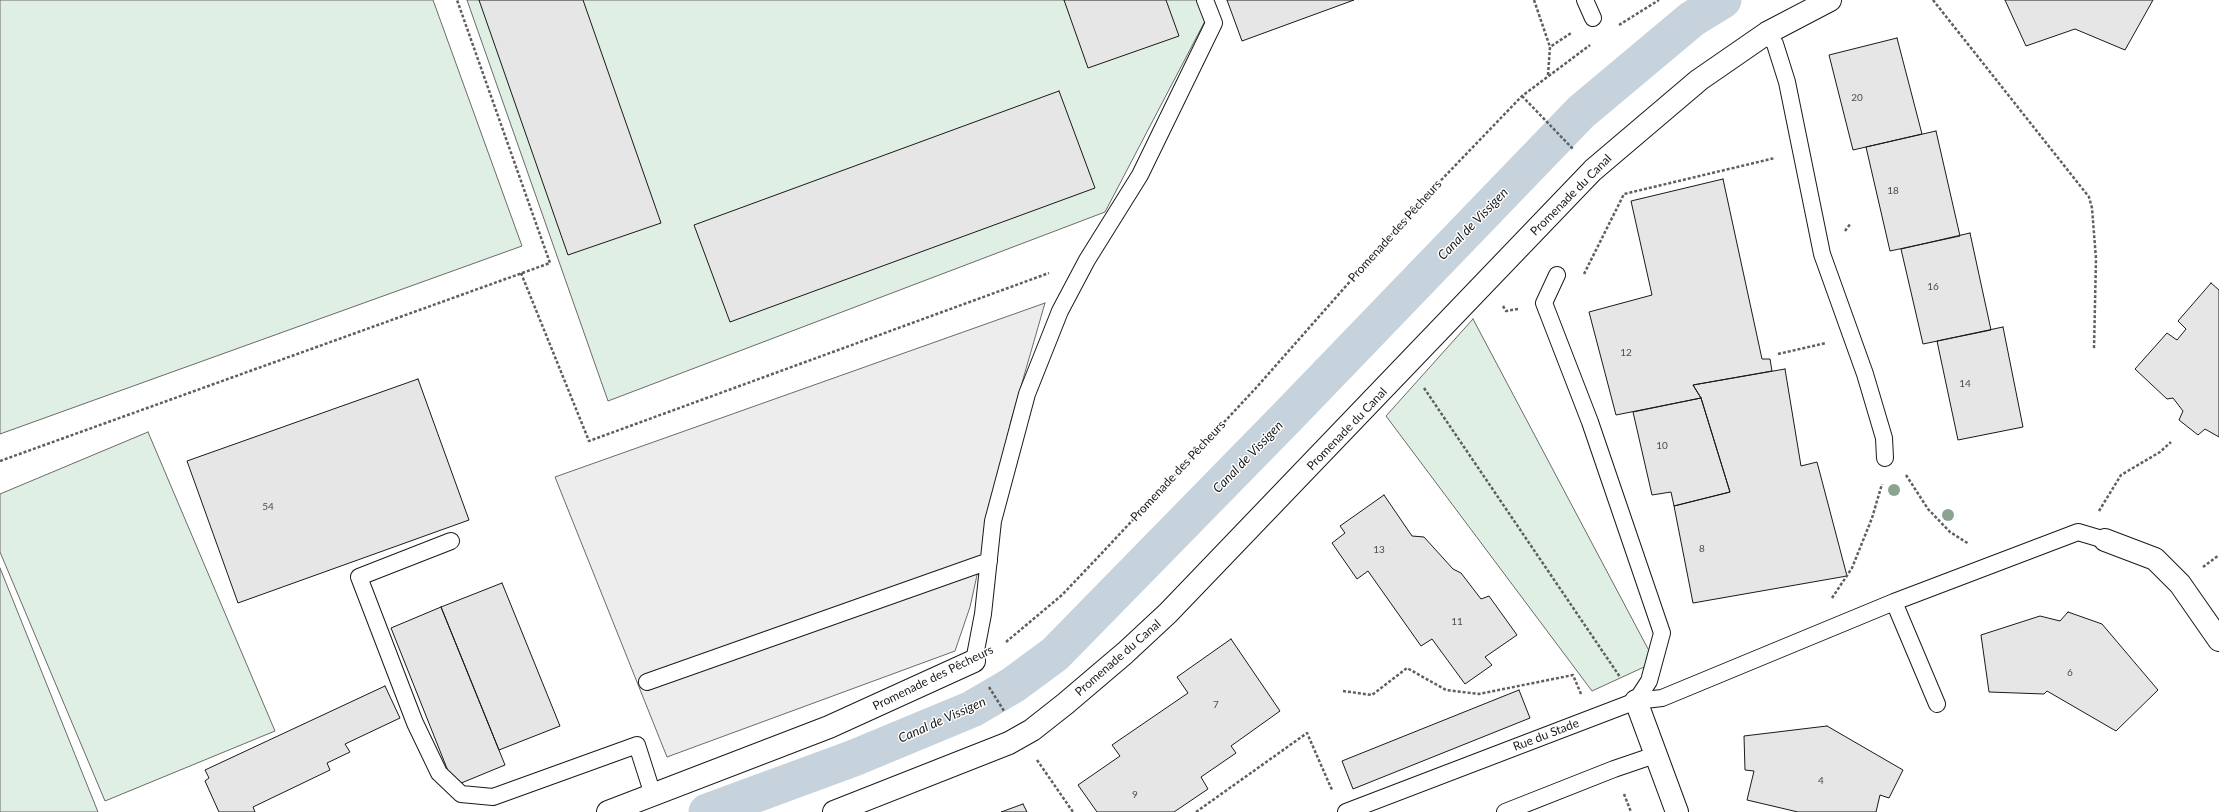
<!DOCTYPE html>
<meta charset="utf-8">
<style>
body{margin:0}
canvas{display:block;background:#fff}
</style>
<canvas width="2219" height="812"></canvas>
<script>
const c = document.querySelector('canvas').getContext('2d');
c.lineJoin = 'round';
function fillPath(path, color) { c.fillStyle = color; c.fill(path, 'evenodd'); }
const poly = rows => new Path2D(rows.map(r => 'M' + r).join(''));
function stroke(path, color, width, dash) { c.strokeStyle = color; c.lineWidth = width; c.lineCap = dash ? 'butt' : 'round'; c.setLineDash(dash || []); c.stroke(path); }
function write(font, color, halo, rows, align = 'center') {
  c.font = font + ' Lato,sans-serif'; c.lineWidth = 3; c.setLineDash([]); c.textBaseline = 'middle'; c.strokeStyle = halo; c.fillStyle = color; for (const [text, x, y, turn = 0] of rows) {
    c.save(); c.translate(x, y); c.rotate((+turn || 0) * Math.PI / 180); c.textAlign = isNaN(turn) ? turn : align; if (halo) c.strokeText(text, 0, 0); c.fillText(text, 0, 0); c.restore();
  }
}
const green = poly([
 [0,0,433,0,522,246,0,434,0,0],
 [467,0,1197,0,1205,21,1105,212,608,401,467,0],
 [1473,319,1655,662,1592,691,1386,416,1473,319],
 [148,432,275,731,105,801,0,552,0,494,148,432],
 [0,568,98,812,0,812,0,568]
]);
fillPath(green, '#e0efe3');
stroke(green, '#6a6a6a', 1);
const parking = poly([
 [1045,303,1011,421,970,607,955,651,667,757,555,477,1045,303]
]);
fillPath(parking, '#ededed');
stroke(parking, '#6a6a6a', 1);
stroke(poly([
 [707,812,854,758,972,709,1013,685,1055,654,1288,416,1581,112,1692,19,1723,0]
]), '#c6d2dc', 37);
const building = poly([
 [479,0,583,0,661,223,568,255,479,0],
 [1064,0,1166,0,1179,36,1088,68,1064,0],
 [1227,0,1354,0,1242,41,1227,0],
 [2005,0,2153,0,2125,50,2075,29,2026,46,2005,0],
 [1897,38,1922,134,1853,150,1829,55,1897,38],
 [1059,91,1095,188,730,322,694,225,1059,91],
 [1936,131,1960,236,1890,251,1866,147,1936,131],
 [1723,179,1762,359,1770,359,1772,371,1693,385,1701,398,1616,415,1589,312,1652,295,1631,201,1723,179],
 [1970,233,1991,330,1923,344,1901,249,1970,233],
 [2211,283,2219,290,2219,437,2205,429,2198,435,2179,420,2183,411,2173,398,2167,399,2135,369,2167,333,2177,340,2186,329,2178,321,2211,283],
 [2003,327,2023,427,1958,440,1937,341,2003,327],
 [1785,369,1801,466,1817,462,1847,576,1693,603,1674,506,1730,492,1701,398,1693,385,1785,369],
 [418,379,469,520,238,603,187,461,418,379],
 [1701,398,1730,492,1674,506,1671,492,1652,495,1633,412,1701,398],
 [1384,495,1412,536,1424,537,1453,569,1461,573,1481,599,1489,596,1517,635,1485,657,1492,665,1465,684,1432,639,1421,646,1368,571,1357,579,1332,543,1345,533,1340,526,1384,495],
 [502,583,560,726,499,750,441,607,502,583],
 [441,607,505,765,454,786,391,628,441,607],
 [2068,612,2102,624,2158,690,2116,731,2047,691,2044,694,1989,692,1981,635,2040,616,2060,621,2068,612],
 [1231,639,1280,711,1231,746,1236,753,1201,777,1208,789,1174,812,1097,812,1078,785,1120,756,1112,745,1188,693,1177,677,1231,639],
 [385,686,400,718,345,744,350,752,327,763,330,770,253,807,255,812,219,812,205,781,209,778,205,770,385,686],
 [1519,690,1530,718,1353,789,1342,761,1519,690],
 [1827,726,1903,770,1889,798,1880,795,1876,812,1798,812,1747,800,1754,771,1745,770,1744,736,1827,726],
 [1023,804,1027,812,1001,812,1023,804]
]);
fillPath(building, '#e6e6e6');
stroke(building, '#1a1a1a', 1);
const service = poly([
 [1585,0,1593,18],
 [1767,33,1775,44,1787,82,1822,254,1865,374,1884,438,1885,458],
 [1557,275,1544,303,1590,422,1662,633,1649,681,1636,701],
 [451,541,359,577,415,723,439,773,461,794,493,797,637,745,653,795],
 [1894,602,1937,704],
 [974,661,983,614,993,521,1027,394,1060,311,1087,260,1140,175,1214,23,1205,0],
 [647,682,989,561],
 [1346,812,1636,701,1662,698,1894,602,2078,532,2105,540],
 [1505,812,1614,769,1655,755]
]);
const minor = poly([
 [2105,540,2155,559,2180,584,2219,640],
 [1636,701,1677,812],
 [608,812,829,727,974,661],
 [834,812,1009,743,1032,730,1065,704,1125,653,1168,613,1593,170,1699,80,1767,33,1830,0]
]);
stroke(service, '#1a1a1a', 18);
stroke(minor, '#1a1a1a', 24);
stroke(poly([
 [1534,0,1550,47],
 [1933,0,2089,197,2092,208,2096,259,2094,349],
 [1619,25,1659,0],
 [1548,75,1550,47,1571,33],
 [1522,96,1573,149],
 [1845,231,1851,223],
 [521,273,589,441,1049,273],
 [1584,274,1624,194,1775,158],
 [1503,306,1506,311,1518,309],
 [1778,354,1826,343],
 [1424,388,1620,677],
 [0,461,550,263,457,0],
 [1906,475,1928,509,1950,532,1969,544],
 [2099,511,2121,475,2160,452,2171,442],
 [2203,567,2219,555],
 [1832,598,1852,568,1872,518,1882,484],
 [1006,642,1062,595,1101,554,1255,389,1422,200,1522,96,1590,45],
 [989,687,1004,711],
 [1343,691,1372,695,1407,668,1446,690,1479,694,1573,675,1581,694],
 [1037,760,1073,812],
 [1624,794,1631,812],
 [1196,812,1307,733,1332,790]
]), '#5f5f5f', 2.5, [3, 2]);
stroke(service, '#fff', 16);
stroke(minor, '#fff', 22);
c.fillStyle = '#8aa48f';
for (const [x, y] of [
 [1894,490],
 [1948,515]
]) { c.beginPath(); c.arc(x, y, 6, 0, 2 * Math.PI); c.fill(); }
write('10px', '#4d4d4d', null, [
 ["20",1857,98],
 ["18",1893,191],
 ["16",1933,287],
 ["12",1626,353],
 ["14",1965,384],
 ["10",1662,446],
 ["54",268,507],
 ["8",1702,549],
 ["13",1379,550],
 ["11",1457,622],
 ["6",2070,673],
 ["7",1216,705],
 ["4",1821,781],
 ["9",1135,795]
]);
write('12px', '#1a1a1a', '#fff', [
 ["Promenade du Canal",1571,195,-45],
 ["Promenade des Pêcheurs",1395,231,-48],
 ["Promenade du Canal",1347,429,-46],
 ["Promenade des Pêcheurs",1178,471,-47],
 ["Promenade du Canal",1118,658,-41],
 ["Promenade des Pêcheurs",933,678,-26],
 ["Rue du Stade",1546,735,-21]
]);
write('italic 13px', '#1a1a1a', '#fff', [
 ["Canal de Vissigen",1473,224,-46],
 ["Canal de Vissigen",1248,457,-46],
 ["Canal de Vissigen",942,720,-24]
]);
</script>
